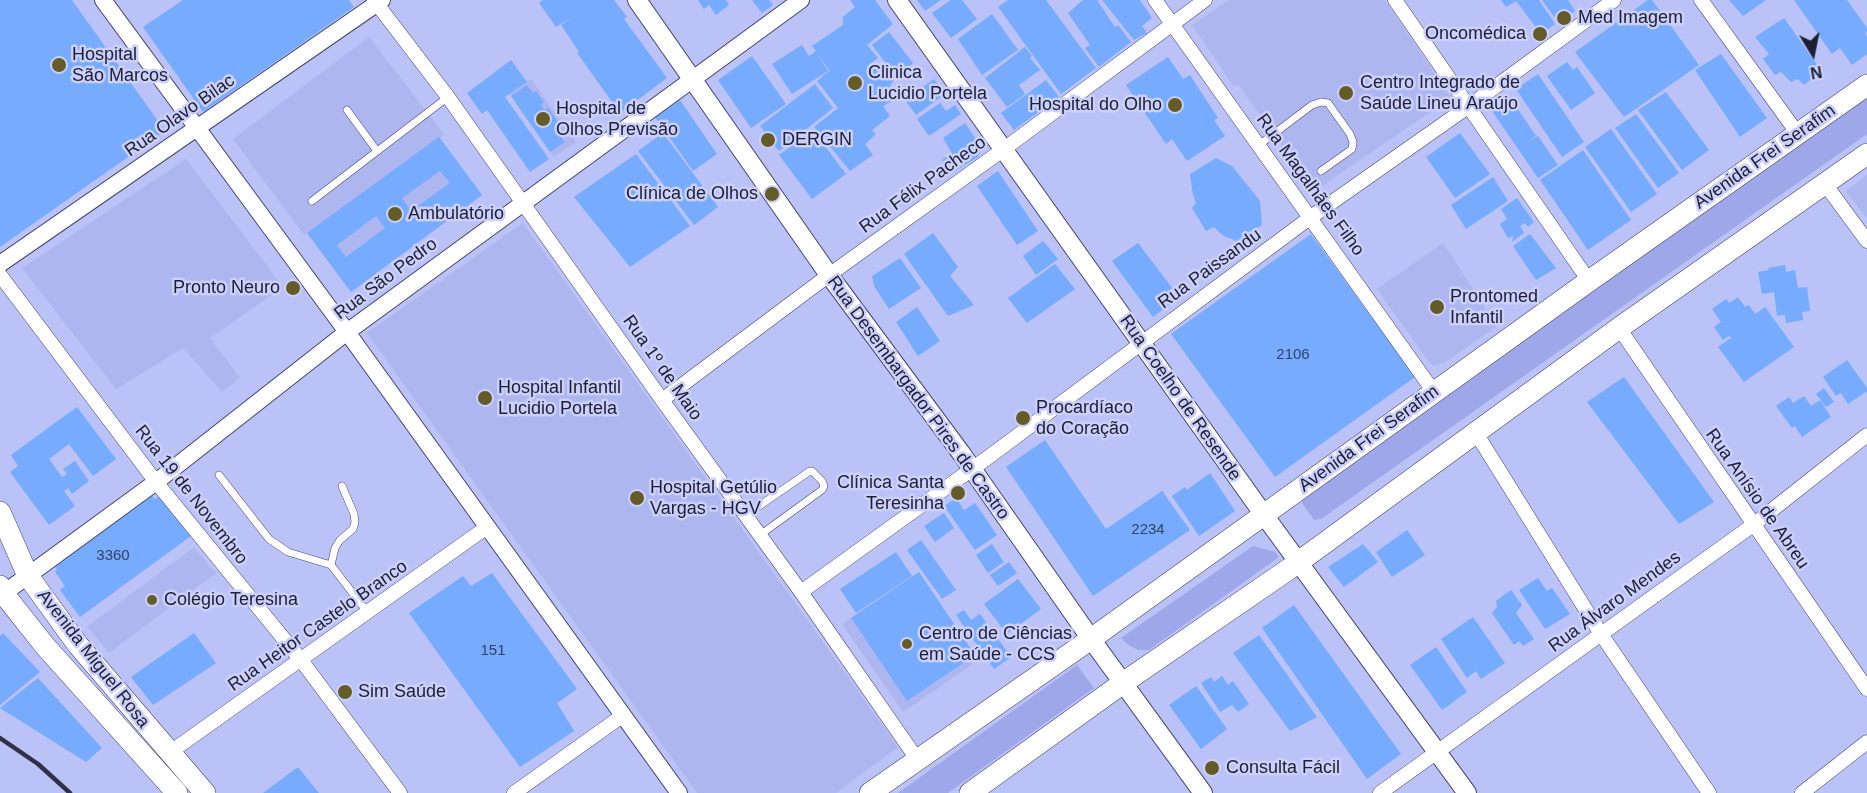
<!DOCTYPE html>
<meta charset="utf-8">
<style>
body{margin:0}
#map{position:relative;width:1867px;height:793px;overflow:hidden;background:#bbc2f7;font-family:Helvetica,sans-serif}
canvas{display:block}
.north{position:absolute;left:1783px;top:24px;width:60px;height:60px;-webkit-text-stroke:4px #cad0fb;paint-order:stroke;rotate:170deg;font-size:16px;font-weight:700;line-height:24px;text-align:center;color:#1d1f32}
.north::after{content:'';display:block;margin:auto;width:21px;height:27px;background:#1d1f32;clip-path:polygon(50% 0,100% 100%,50% 72%,0 100%)}
</style>
<div id="map">
<canvas width="1867" height="793"></canvas>
<div class="north">N</div>
</div>
<script>
const c = document.querySelector('canvas').getContext('2d');
c.lineJoin = 'round';
function fillPath(path, color) { c.fillStyle = color; c.fill(path, 'evenodd'); }
const poly = rows => new Path2D(rows.map(r => 'M' + r).join(''));
function stroke(path, color, width, dash) { c.strokeStyle = color; c.lineWidth = width; c.lineCap = dash ? 'butt' : 'round'; c.setLineDash(dash || []); c.stroke(path); }
function write(font, color, halo, rows, align = 'center') {
  c.font = font + ' Helvetica,sans-serif'; c.lineWidth = 5; c.setLineDash([]); c.textBaseline = 'middle'; c.strokeStyle = halo; c.fillStyle = color; for (const [text, x, y, turn = 0] of rows) {
    c.save(); c.translate(x, y); c.rotate((+turn || 0) * Math.PI / 180); c.textAlign = isNaN(turn) ? turn : align; if (halo) c.strokeText(text, 0, 0); c.fillText(text, 0, 0); c.restore();
  }
}
fillPath(poly([
 [1229,0,1385,0,1451,98,1319,188,1312,189,1239,85,1234,87,1192,25],
 [369,37,444,134,440,138,482,195,351,292,307,233,304,235,233,139],
 [531,79,576,142,554,157,509,94],
 [186,159,283,287,210,338,240,378,222,392,183,348,116,389,22,268],
 [1867,175,1867,219,1846,191],
 [523,223,898,747,836,793,697,793,367,333],
 [1443,243,1497,326,1444,363,1434,366,1429,362,1377,289],
 [194,547,216,573,109,653,87,627],
 [912,576,973,664,903,712,842,624]
]), '#aeb6f0');
fillPath(poly([
 [1867,94,1867,134,1321,519,1314,520,1302,503,1303,498],
 [1253,546,1275,552,1279,557,1149,650,1138,650,1127,644,1121,638],
 [1077,665,1094,688,948,793,898,793]
]), '#9fa7eb');
fillPath(poly([
 [0,0,72,0,165,131,0,247],
 [183,0,349,0,354,7,203,112,143,27],
 [543,0,614,0,627,17,624,19,667,78,620,113,577,53,579,52,561,25,574,16,556,27,539,3],
 [698,0,726,0,729,5,716,15,709,5,704,9],
 [752,0,769,0,773,5,762,13],
 [850,0,875,0,893,24,867,45,878,58,871,63,878,72,886,69,894,80,890,86,895,99,883,106,890,116,872,130,876,134,865,144,873,155,850,171,814,127,838,108,817,81,831,69,829,70,818,55,828,71,792,94,772,64,802,45,809,56,816,51,812,46,843,25,843,17,855,7],
 [917,0,941,0,925,11],
 [951,0,962,0,977,19,951,38,932,13],
 [1008,0,1046,0,1096,68,1061,94,998,7],
 [1083,0,1097,0,1115,27,1118,25,1131,42,1099,67,1085,48,1090,45,1068,13],
 [1102,0,1140,0,1152,18,1142,26,1147,33,1134,40],
 [1501,0,1539,0,1555,24,1541,34,1516,1,1506,7],
 [1542,0,1568,0,1575,11,1558,22],
 [1648,0,1652,0,1699,65,1624,117,1575,52],
 [1729,0,1766,0,1743,16],
 [1794,0,1847,0,1867,28,1867,31,1865,33,1867,37,1867,54,1852,65,1840,48,1832,54],
 [992,14,1018,50,982,75,958,39],
 [1784,18,1818,66,1811,71,1815,76,1804,85,1798,79,1791,82,1781,72,1775,75,1763,59,1769,54,1755,37],
 [889,32,913,63,896,77,872,45],
 [1025,47,1032,56,1030,58,1040,70,1019,85,1025,94,1007,107,985,78],
 [1721,54,1767,118,1740,137,1695,70],
 [752,56,786,104,751,128,718,80],
 [1168,57,1183,79,1190,75,1218,118,1214,120,1225,136,1187,161,1172,139,1166,144,1126,85],
 [511,60,527,82,505,97,549,159,530,172,487,110,482,114,467,93],
 [1567,62,1573,70,1577,67,1595,93,1571,110,1547,76],
 [1538,74,1584,142,1562,157,1516,89],
 [934,79,945,94,916,115,905,100],
 [1046,80,1059,97,1014,130,1001,113],
 [815,84,833,108,779,151,760,126],
 [527,85,533,93,536,91,544,102,541,105,545,110,548,108,561,126,556,130,565,142,550,152,511,96],
 [1666,92,1709,150,1682,170,1638,110],
 [1511,99,1536,136,1526,143,1538,136,1558,165,1538,178,1492,111],
 [680,100,717,154,693,171,655,117],
 [940,103,946,111,955,105,961,114,929,136,917,119],
 [1636,114,1679,173,1658,188,1615,128],
 [965,123,981,147,978,157,952,173,942,160,952,153,943,138],
 [1611,129,1657,194,1631,212,1585,147],
 [813,130,846,174,812,199,779,155],
 [663,133,718,207,694,225,638,151],
 [1460,133,1490,174,1455,198,1426,157],
 [439,137,482,195,351,292,307,233],
 [440,171,450,183,411,211,402,198],
 [376,216,385,228,346,257,337,245],
 [1583,150,1631,220,1588,250,1540,180],
 [636,154,690,226,630,267,574,197],
 [1216,158,1232,166,1260,201,1262,225,1236,241,1222,235,1214,227,1206,231,1192,208,1196,203,1193,195,1190,174],
 [998,171,1038,231,1017,245,977,186],
 [1493,177,1508,201,1466,229,1451,205],
 [1517,198,1534,222,1528,227,1525,223,1520,226,1524,233,1512,242,1513,236,1508,238,1500,224,1507,219,1501,209],
 [933,233,958,267,950,276,974,305,948,316,904,254],
 [1311,234,1415,377,1275,477,1171,334],
 [1530,234,1556,268,1536,280,1513,246],
 [1043,241,1058,259,1036,275,1023,256],
 [1138,243,1179,297,1153,317,1112,261],
 [900,258,921,288,889,309,874,286,872,276],
 [1055,264,1075,289,1027,323,1008,298],
 [1785,265,1786,272,1795,270,1798,288,1807,287,1810,311,1802,312,1803,320,1786,323,1785,315,1777,316,1774,292,1762,294,1758,272,1769,270,1768,268],
 [1738,297,1745,307,1749,305,1755,314,1765,307,1794,347,1744,382,1718,347,1731,338,1729,336,1723,340,1714,327,1721,322,1712,309,1726,299,1729,303],
 [917,307,940,341,918,356,896,322],
 [1847,360,1867,388,1867,391,1848,404,1841,393,1836,396,1823,377],
 [1624,377,1714,502,1679,524,1587,402],
 [1824,388,1834,402,1826,407,1816,394],
 [1804,396,1811,406,1820,400,1831,417,1802,437,1795,426,1792,428,1776,406,1789,397,1793,403],
 [77,407,116,459,93,476,69,444,49,459,62,477,67,474,63,469,75,461,89,481,72,494,68,488,64,491,75,506,49,525,10,472,18,466,11,455],
 [1045,440,1106,529,1162,491,1190,530,1093,596,1006,467],
 [1210,473,1235,511,1199,536,1172,496,1185,487,1187,490],
 [150,493,155,499,161,495,191,536,80,617,60,590,65,586,55,572,57,570,53,564],
 [956,498,964,510,975,503,997,535,975,550,944,506],
 [944,513,954,528,935,542,924,526],
 [1407,530,1425,555,1392,577,1376,552],
 [921,540,956,590,942,599,907,550],
 [992,544,1004,562,988,573,976,555],
 [1363,544,1378,562,1344,587,1328,567],
 [896,552,912,576,856,613,840,589],
 [1009,562,1017,573,998,586,990,575],
 [919,572,975,655,907,701,851,618],
 [492,573,577,689,557,703,574,731,520,767,409,613,463,576,471,586],
 [1538,578,1547,591,1552,588,1570,614,1545,629,1519,590],
 [1018,579,1041,609,1007,634,984,604],
 [1511,590,1522,605,1516,613,1534,639,1523,646,1519,641,1514,645,1492,613,1497,607,1496,601],
 [1294,605,1401,754,1367,779,1262,628],
 [964,610,971,620,980,614,1011,657,994,669,956,615],
 [1473,617,1505,663,1481,679,1476,671,1467,678,1441,639],
 [3,633,40,672,0,705,0,636],
 [194,633,216,663,153,705,131,677],
 [1259,635,1317,717,1290,731,1233,653],
 [1436,647,1467,692,1442,710,1410,665],
 [1222,676,1228,685,1233,681,1249,704,1238,712,1232,705,1220,712,1201,683,1211,677,1214,682],
 [38,678,102,748,86,762,0,708],
 [1196,686,1227,729,1201,749,1169,705],
 [298,767,319,793,263,793]
]), '#76abfe');
const service = poly([
 [347,110,377,151],
 [1259,145,1312,105,1321,102,1328,103,1350,134,1353,142,1352,149,1321,171],
 [312,201,448,97],
 [219,475,269,539,288,552,331,565,368,613],
 [746,515,810,471,812,471,822,481,824,486,822,490,760,535],
 [331,565,335,548,340,540,353,529,355,522,354,514,342,486]
]);
const minor = poly([
 [374,0,448,97,662,400,801,592,917,759],
 [1155,0,1434,392],
 [1395,0,1589,281],
 [1701,0,1798,134],
 [1825,184,1867,241],
 [0,275,156,482,301,660,400,793],
 [1619,328,1867,689],
 [662,400,829,275,1004,149,1205,0],
 [1476,433,1601,634,1709,793],
 [801,592,990,456,1311,217,1469,106,1614,0],
 [169,753,487,527],
 [514,793,622,716],
 [1380,793,1753,525,1867,435],
 [1802,793,1867,742]
]);
const tertiary = poly([
 [103,0,347,332,679,793],
 [0,264,382,0],
 [0,596,156,482,347,332,801,0]
]);
const secondary = poly([
 [637,0,829,275,961,453,1091,639,1203,793],
 [897,0,1264,515,1467,793]
]);
const primary = poly([
 [0,512,28,576,78,645,205,793],
 [0,586,3,593,45,646,177,793],
 [870,793,1091,639,1589,281,1867,85],
 [970,793,1123,683,1289,569,1619,328,1867,154]
]);
stroke(service, '#424673', 8);
stroke(minor, '#424673', 15);
stroke(tertiary, '#424673', 18);
stroke(secondary, '#424673', 20);
stroke(primary, '#424673', 22);
stroke(service, '#fff', 7);
stroke(minor, '#fff', 14);
stroke(tertiary, '#fff', 16);
stroke(secondary, '#fff', 18);
stroke(primary, '#fff', 21);
stroke(poly([
 [0,738,38,764,70,793]
]), '#30324a', 4.5);
for (const [x, y, r, color] of [
 [1564,18,8,"#645b27"],
 [1540,34,8,"#645b27"],
 [59,65,8,"#645b27"],
 [855,83,8,"#645b27"],
 [1346,93,8,"#645b27"],
 [1175,105,8,"#645b27"],
 [543,119,8,"#645b27"],
 [768,140,8,"#645b27"],
 [772,194,8,"#645b27"],
 [395,214,8,"#645b27"],
 [293,288,8,"#645b27"],
 [1437,307,8,"#645b27"],
 [485,398,8,"#645b27"],
 [1023,418,8,"#645b27"],
 [958,493,8,"#645b27"],
 [637,498,8,"#645b27"],
 [152,600,6,"#645b27"],
 [907,644,6,"#645b27"],
 [345,692,8,"#645b27"],
 [1212,768,8,"#645b27"]
]) { const dot = new Path2D(); dot.arc(x, y, r, 0, 2 * Math.PI); c.fillStyle = color; c.fill(dot); stroke(dot, '#cad0fb', 2); }
write('15px', '#334265', null, [
 ["2106",1293,355],
 ["2234",1148,530],
 ["3360",113,556],
 ["151",493,651]
]);
write('18px', '#1d1f32', '#cad0fb', [
 ["Med Imagem",1578,18],
 ["Oncomédica",1526,34,"right"],
 ["Hospital",72,55],
 ["São Marcos",72,76],
 ["Clinica",868,73],
 ["Lucidio Portela",868,94],
 ["Centro Integrado de",1360,83],
 ["Saúde Lineu Araújo",1360,104],
 ["Hospital do Olho",1162,105,"right"],
 ["Hospital de",556,109],
 ["Olhos Previsão",556,130],
 ["DERGIN",782,140],
 ["Clínica de Olhos",758,194,"right"],
 ["Ambulatório",408,214],
 ["Pronto Neuro",280,288,"right"],
 ["Prontomed",1450,297],
 ["Infantil",1450,318],
 ["Hospital Infantil",498,388],
 ["Lucidio Portela",498,409],
 ["Procardíaco",1036,408],
 ["do Coração",1036,429],
 ["Clínica Santa",944,483,"right"],
 ["Teresinha",944,504,"right"],
 ["Hospital Getúlio",650,488],
 ["Vargas - HGV",650,509],
 ["Colégio Teresina",164,600],
 ["Centro de Ciências",919,634],
 ["em Saúde - CCS",919,655],
 ["Sim Saúde",358,692],
 ["Consulta Fácil",1226,768]
], 'left');
write('18px', '#1d1f32', '#cad0fb', [
 ["Rua Olavo Bilac",180,116,-35],
 ["Avenida Frei Serafim",1765,157,-35],
 ["Rua Félix Pacheco",923,185,-36],
 ["Rua Magalhães Filho",1310,185,54],
 ["Rua Paissandu",1210,269,-36],
 ["Rua São Pedro",386,279,-37],
 ["Rua 1º de Maio",662,368,55],
 ["Rua Desembargador Pires de Castro",918,398,54],
 ["Rua Coelho de Resende",1180,398,55],
 ["Avenida Frei Serafim",1369,439,-36],
 ["Rua 19 de Novembro",191,495,52],
 ["Rua Anísio de Abreu",1757,499,55],
 ["Rua Álvaro Mendes",1615,602,-36],
 ["Rua Heitor Castelo Branco",318,626,-35],
 ["Avenida Miguel Rosa",93,659,52]
]);
</script>
